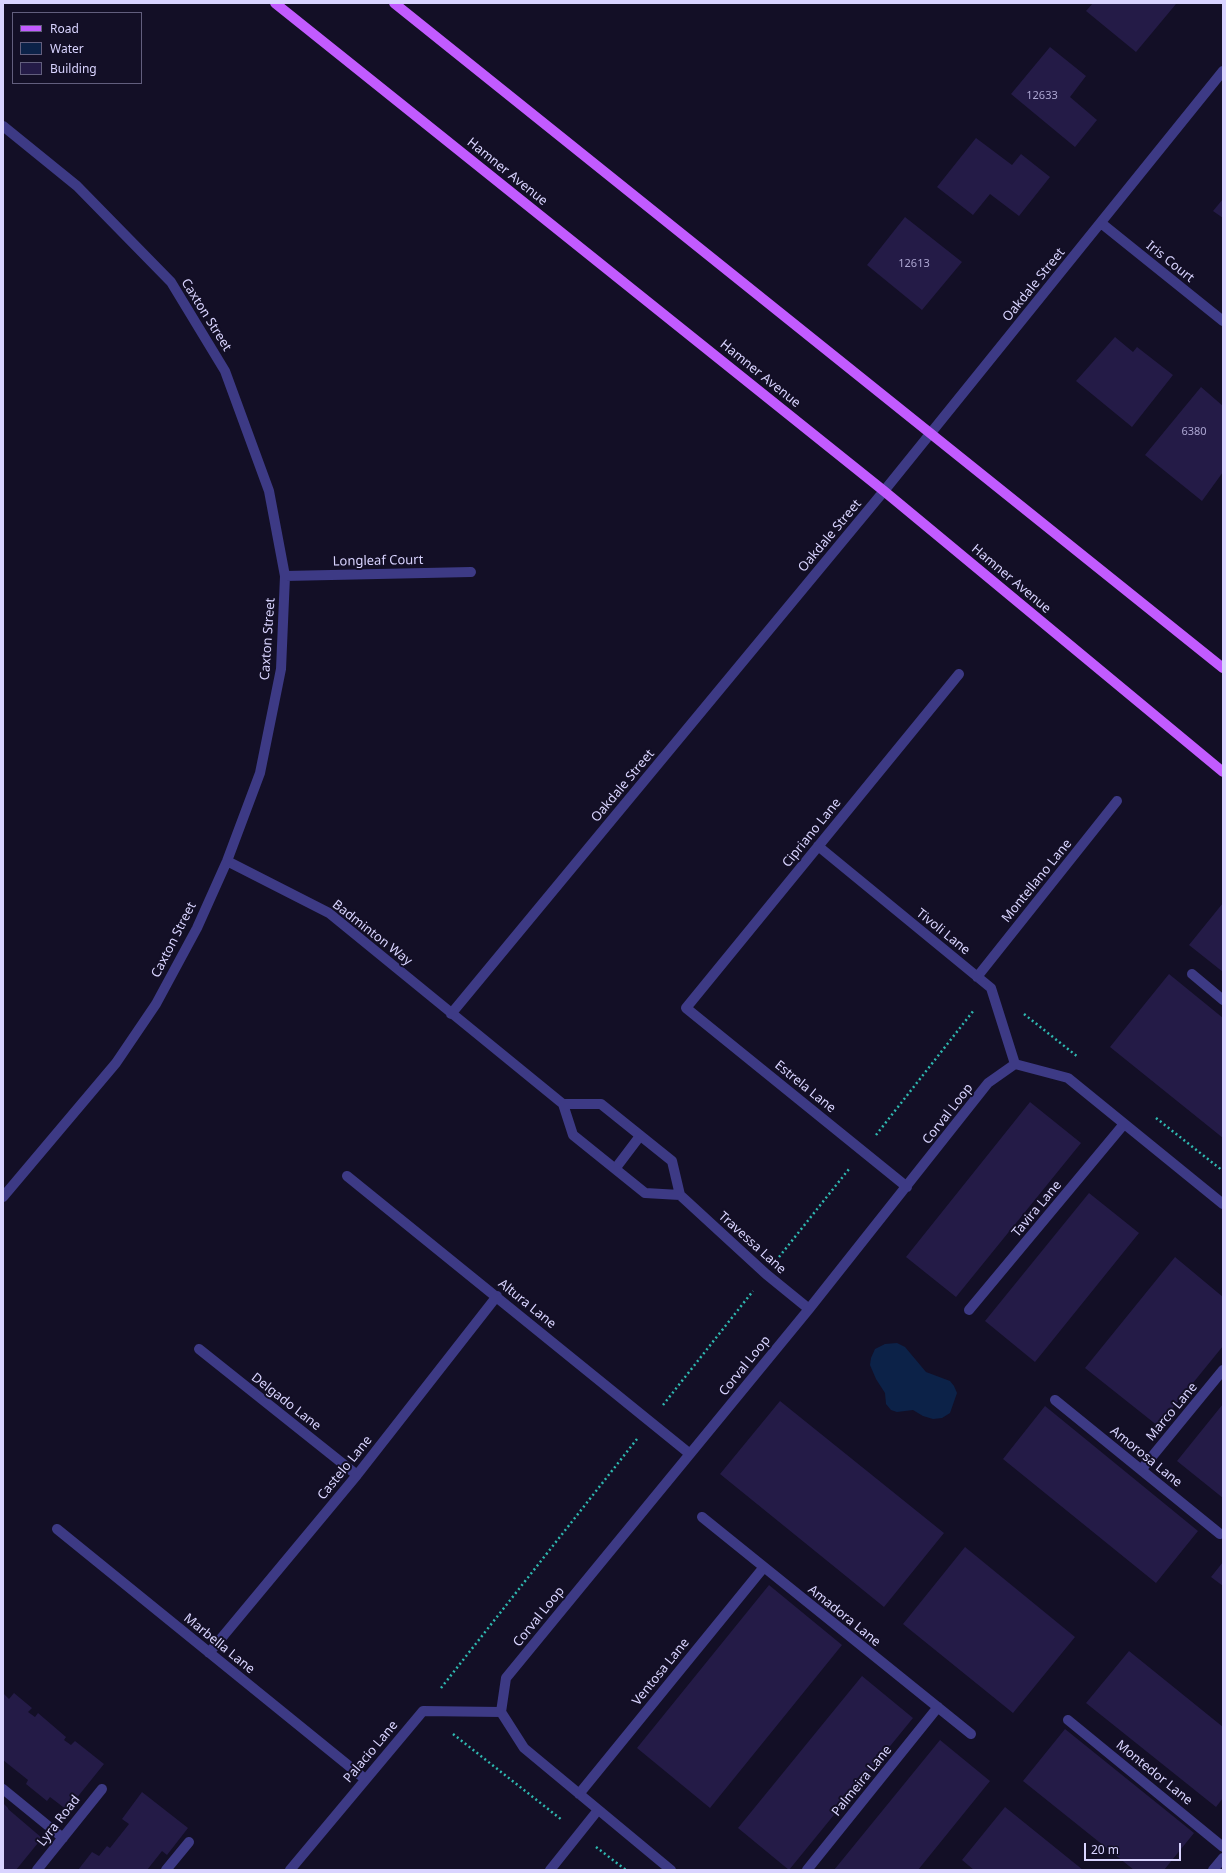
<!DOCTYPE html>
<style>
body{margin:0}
#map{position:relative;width:1226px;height:1873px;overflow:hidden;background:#130f26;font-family:"Noto Sans",sans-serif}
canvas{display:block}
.frame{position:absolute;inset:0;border:4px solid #d9d4ff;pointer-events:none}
.legend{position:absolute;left:12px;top:12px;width:130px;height:72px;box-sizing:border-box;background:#130f26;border:1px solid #625e7d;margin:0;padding:5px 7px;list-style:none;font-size:12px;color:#d9d4ff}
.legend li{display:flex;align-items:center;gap:8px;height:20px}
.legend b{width:20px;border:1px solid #625e7d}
.scale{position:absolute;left:1084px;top:1843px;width:97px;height:18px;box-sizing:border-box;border:2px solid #d9d4ff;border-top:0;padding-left:5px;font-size:12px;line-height:14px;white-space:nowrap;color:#d9d4ff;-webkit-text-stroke:3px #130f26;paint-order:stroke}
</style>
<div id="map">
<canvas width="1226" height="1873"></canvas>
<div class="frame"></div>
<ul class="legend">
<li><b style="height:5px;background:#c25bff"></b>Road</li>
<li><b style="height:11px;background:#0c2248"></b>Water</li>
<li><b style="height:11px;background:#241b47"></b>Building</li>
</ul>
<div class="scale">20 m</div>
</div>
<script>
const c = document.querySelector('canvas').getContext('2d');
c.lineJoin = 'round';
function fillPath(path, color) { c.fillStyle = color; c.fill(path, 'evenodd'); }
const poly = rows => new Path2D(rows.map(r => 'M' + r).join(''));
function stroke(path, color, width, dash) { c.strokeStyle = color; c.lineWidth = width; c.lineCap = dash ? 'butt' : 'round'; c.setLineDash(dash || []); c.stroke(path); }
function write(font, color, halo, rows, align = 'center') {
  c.font = font + ' "Noto Sans",sans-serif'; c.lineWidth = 4; c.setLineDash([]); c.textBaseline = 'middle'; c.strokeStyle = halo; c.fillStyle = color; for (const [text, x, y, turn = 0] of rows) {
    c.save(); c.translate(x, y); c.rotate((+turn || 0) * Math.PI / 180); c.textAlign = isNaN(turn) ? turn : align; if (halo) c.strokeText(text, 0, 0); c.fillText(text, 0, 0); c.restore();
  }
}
fillPath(poly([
 [897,1343,905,1347,926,1372,950,1381,954,1386,957,1393,950,1413,942,1418,933,1419,923,1416,913,1410,897,1412,891,1410,886,1404,885,1393,876,1379,870,1365,871,1358,875,1349,885,1344]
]), '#0c2248');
fillPath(poly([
 [1093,3,1175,3,1176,4,1136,52,1086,11],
 [1050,47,1086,76,1070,97,1097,120,1075,147,1011,94],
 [976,138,1012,165,1021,154,1050,177,1019,216,990,194,973,215,937,187],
 [1223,199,1223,218,1213,211],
 [905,217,962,262,922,310,867,265],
 [1115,337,1133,352,1137,347,1173,375,1132,427,1076,381],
 [1201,387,1223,406,1223,472,1202,501,1145,455],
 [1223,903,1223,972,1189,945],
 [1169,974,1223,1018,1223,1138,1110,1047],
 [1030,1102,1081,1143,956,1297,906,1257],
 [1089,1193,1139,1233,1035,1362,985,1321],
 [1175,1257,1223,1297,1223,1346,1158,1426,1085,1368],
 [780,1401,944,1533,884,1607,720,1474],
 [1223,1404,1223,1498,1177,1461],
 [1045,1406,1198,1531,1156,1583,1003,1459],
 [965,1547,1075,1637,1013,1713,903,1624],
 [1223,1562,1223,1586,1211,1577],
 [769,1585,842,1645,710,1808,637,1748],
 [1129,1651,1223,1727,1223,1798,1216,1807,1086,1703],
 [862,1676,913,1718,789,1870,738,1828],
 [3,1693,9,1699,14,1693,32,1708,28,1712,35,1717,38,1713,66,1737,64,1740,71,1745,75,1741,104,1764,67,1810,50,1797,47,1801,26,1784,28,1780,3,1760],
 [1065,1729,1194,1833,1164,1870,1134,1870,1023,1781],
 [940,1740,990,1781,918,1870,834,1870],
 [142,1792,188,1828,167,1855,162,1851,147,1870,78,1870,92,1852,99,1856,107,1846,110,1848,129,1824,122,1819],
 [3,1803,8,1808,8,1809,42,1838,16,1870,3,1870],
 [1005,1807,1083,1870,974,1870,962,1860]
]), '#241b47');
stroke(poly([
 [1024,1014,1078,1057],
 [1156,1118,1223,1171],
 [876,1135,974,1010],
 [779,1257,849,1169],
 [663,1405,753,1291],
 [441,1688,637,1439],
 [453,1734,562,1820],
 [596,1847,626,1870]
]), '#2fb8b0', 2.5, [2, 3]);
stroke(poly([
 [3,126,77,186,171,282,225,371,269,491,285,576,281,669,260,773,227,861,197,928,156,1004,116,1063,3,1197],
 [1101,223,1223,321],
 [285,576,471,572],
 [818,846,991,988,1015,1064],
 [227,861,329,913,563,1104,573,1135,645,1193,680,1195],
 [1192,974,1223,1000],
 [977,977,1117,801],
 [451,1014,884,491,1223,71],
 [1015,1064,1068,1078,1223,1204],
 [563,1104,601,1104,672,1161,680,1195,766,1274,809,1309],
 [615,1169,640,1136],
 [347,1176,690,1454],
 [907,1187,686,1008,959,674],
 [969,1310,1124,1124],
 [199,1349,357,1475],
 [1055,1400,1220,1534],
 [1141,1470,1223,1370],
 [702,1517,971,1734],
 [57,1529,365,1779],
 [209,1653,357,1475,497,1296],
 [1068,1720,1223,1847],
 [3,1789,63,1838],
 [579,1794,764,1567],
 [37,1870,102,1789],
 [166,1870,189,1842],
 [290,1870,423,1711,501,1712],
 [550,1870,598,1810],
 [671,1870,524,1748,501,1712,506,1678,809,1309,988,1083,1015,1064],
 [807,1870,938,1707],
 [1213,1870,1223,1858]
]), '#3d3a85', 10);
stroke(poly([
 [275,3,884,491,1223,772],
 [394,3,1223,668]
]), '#c25bff', 10);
write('11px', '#aca6d1', null, [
 ["12633",1042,96],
 ["12613",914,264],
 ["6380",1194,432]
]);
write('13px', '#d9d4ff', '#130f26', [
 ["Hamner Avenue",507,172,39],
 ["Iris Court",1170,262,39],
 ["Oakdale Street",1034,285,-51],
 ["Caxton Street",206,315,58],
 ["Hamner Avenue",760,374,39],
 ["Oakdale Street",830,536,-50],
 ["Longleaf Court",378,561,-1],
 ["Hamner Avenue",1011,579,40],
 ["Caxton Street",268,639,-86],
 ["Oakdale Street",623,786,-50],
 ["Cipriano Lane",812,833,-51],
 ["Montellano Lane",1037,881,-51],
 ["Tivoli Lane",943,932,39],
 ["Badminton Way",372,933,38],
 ["Caxton Street",174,940,-63],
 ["Estrela Lane",805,1087,39],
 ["Corval Loop",948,1114,-52],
 ["Tavira Lane",1037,1209,-50],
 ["Travessa Lane",752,1243,42],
 ["Altura Lane",527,1304,39],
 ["Corval Loop",745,1366,-51],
 ["Delgado Lane",286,1402,38],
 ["Marco Lane",1172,1412,-50],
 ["Amorosa Lane",1146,1457,39],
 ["Castelo Lane",345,1468,-51],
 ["Amadora Lane",844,1616,39],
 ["Corval Loop",539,1617,-51],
 ["Marbella Lane",219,1644,39],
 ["Ventosa Lane",661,1672,-51],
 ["Palacio Lane",371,1752,-50],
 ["Montedor Lane",1154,1773,39],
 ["Palmeira Lane",862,1781,-51],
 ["Lyra Road",59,1821,-52]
]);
</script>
